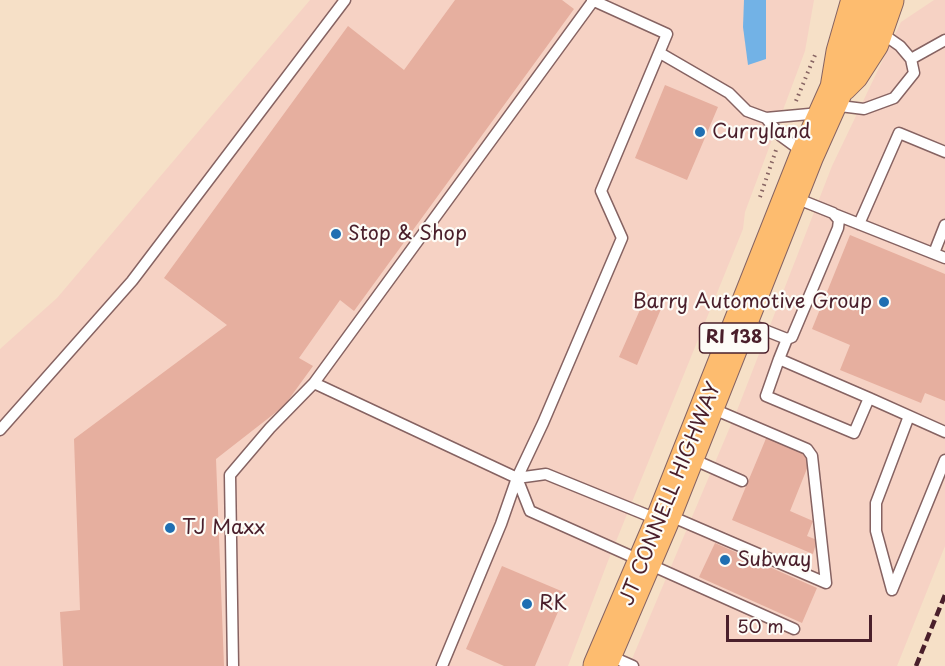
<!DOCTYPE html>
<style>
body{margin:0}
#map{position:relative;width:945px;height:666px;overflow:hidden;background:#f6e0c7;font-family:"Playpen Sans",sans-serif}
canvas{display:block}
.scale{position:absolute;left:726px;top:615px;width:146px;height:27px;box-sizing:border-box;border:3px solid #4a1f2b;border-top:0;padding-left:8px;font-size:18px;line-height:21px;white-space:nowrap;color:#4a1f2b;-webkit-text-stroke:4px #fdfcf7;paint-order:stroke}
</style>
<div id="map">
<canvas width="945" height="666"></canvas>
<div class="scale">50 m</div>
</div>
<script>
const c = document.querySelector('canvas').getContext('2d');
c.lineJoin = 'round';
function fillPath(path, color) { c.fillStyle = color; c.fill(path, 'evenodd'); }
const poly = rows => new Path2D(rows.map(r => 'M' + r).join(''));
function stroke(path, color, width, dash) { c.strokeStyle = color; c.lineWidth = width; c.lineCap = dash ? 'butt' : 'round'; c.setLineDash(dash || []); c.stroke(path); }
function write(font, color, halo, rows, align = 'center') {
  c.font = font + ' "Playpen Sans",sans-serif'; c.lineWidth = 4.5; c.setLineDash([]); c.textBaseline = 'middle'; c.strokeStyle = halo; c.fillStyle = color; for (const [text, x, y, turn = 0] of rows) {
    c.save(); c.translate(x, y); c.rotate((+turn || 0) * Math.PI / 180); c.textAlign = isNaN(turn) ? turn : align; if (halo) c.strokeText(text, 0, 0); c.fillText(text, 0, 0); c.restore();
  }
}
fillPath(poly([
 [310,0,814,0,805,51,745,212,743,229,608,561,568,666,0,666,0,349,57,298],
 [934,0,945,0,945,546,897,666,629,666,738,408,832,166,901,22]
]), '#f6d2c4');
fillPath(poly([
 [744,0,766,0,766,59,748,65,743,27]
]), '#72b2e6');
fillPath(poly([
 [455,0,562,0,574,9,354,311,340,300,299,358,313,366,284,406,216,459,224,666,63,666,60,612,80,610,74,439,227,325,164,278,348,26,404,70],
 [665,85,718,107,687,180,635,158],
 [850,235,945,274,945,401,925,393,921,403,840,370,850,345,812,329],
 [647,294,664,302,637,365,619,357],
 [767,436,804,452,808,466,790,511,813,521,807,536,817,540,813,554,732,520],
 [715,543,817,588,802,623,699,577],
 [502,566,566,593,535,666,504,666,466,649]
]), '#e6af9f');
const lane = poly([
 [660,53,729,93,747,111,766,118,820,113],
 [911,59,945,40],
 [832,105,864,109,894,98,914,73,911,59,900,46,880,32],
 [766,118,781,136,803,152],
 [834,214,945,258],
 [859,224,899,133,945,152],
 [934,253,945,225],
 [744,322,787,339,792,337,838,228,839,220,833,213,793,197],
 [779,359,869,398,854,433,766,396,779,359,787,339],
 [314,383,517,478,546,474,659,520],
 [869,398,945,432],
 [0,430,132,281,345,0],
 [690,458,742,481],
 [517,478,530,511,794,629],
 [668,515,826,583,812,456,807,449,711,408],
 [892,590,876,531,876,503,909,416],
 [892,590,945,460],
 [608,655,633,666],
 [233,666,230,475,270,428,314,383,593,1],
 [442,666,501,524,517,478,543,423,622,238,601,191,667,34,592,0]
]);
const highway = poly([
 [841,85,852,74,872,43,887,0],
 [600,666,662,521,807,155,837,88,843,52,858,0]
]);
stroke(lane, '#866362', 13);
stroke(highway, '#866362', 35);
stroke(poly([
 [796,101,815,55],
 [760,197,776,150]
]), '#866362', 4, [1.5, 4.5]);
stroke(lane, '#fff', 10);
stroke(highway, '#fdbc6f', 33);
stroke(poly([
 [916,666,945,595]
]), '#4a1f2b', 4.5, [9, 4.5]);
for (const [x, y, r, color] of [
 [700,132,6,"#1f6fb2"],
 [336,234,6,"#1f6fb2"],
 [884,302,6,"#1f6fb2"],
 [170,528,6,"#1f6fb2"],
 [725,560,6,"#1f6fb2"],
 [527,604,6,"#1f6fb2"]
]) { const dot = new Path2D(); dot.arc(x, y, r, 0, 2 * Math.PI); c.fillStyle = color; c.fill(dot); stroke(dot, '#fdfcf7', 2); }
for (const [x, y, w] of [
 [734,338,69]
]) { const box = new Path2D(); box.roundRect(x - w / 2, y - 15, w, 30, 4.5); c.fillStyle = '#fdfcf7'; c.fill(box); stroke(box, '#4a1f2b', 1.5); }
write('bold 18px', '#4a1f2b', null, [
 ["RI 138",734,338]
]);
write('20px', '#4a1f2b', '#fdfcf7', [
 ["Curryland",712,132],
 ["Stop & Shop",348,234],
 ["Barry Automotive Group",872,302,"right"],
 ["TJ Maxx",182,528],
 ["Subway",737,560],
 ["RK",539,604]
], 'left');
write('20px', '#4a1f2b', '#fdfcf7', [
 ["JT CONNELL HIGHWAY",671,494,-68]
]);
</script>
